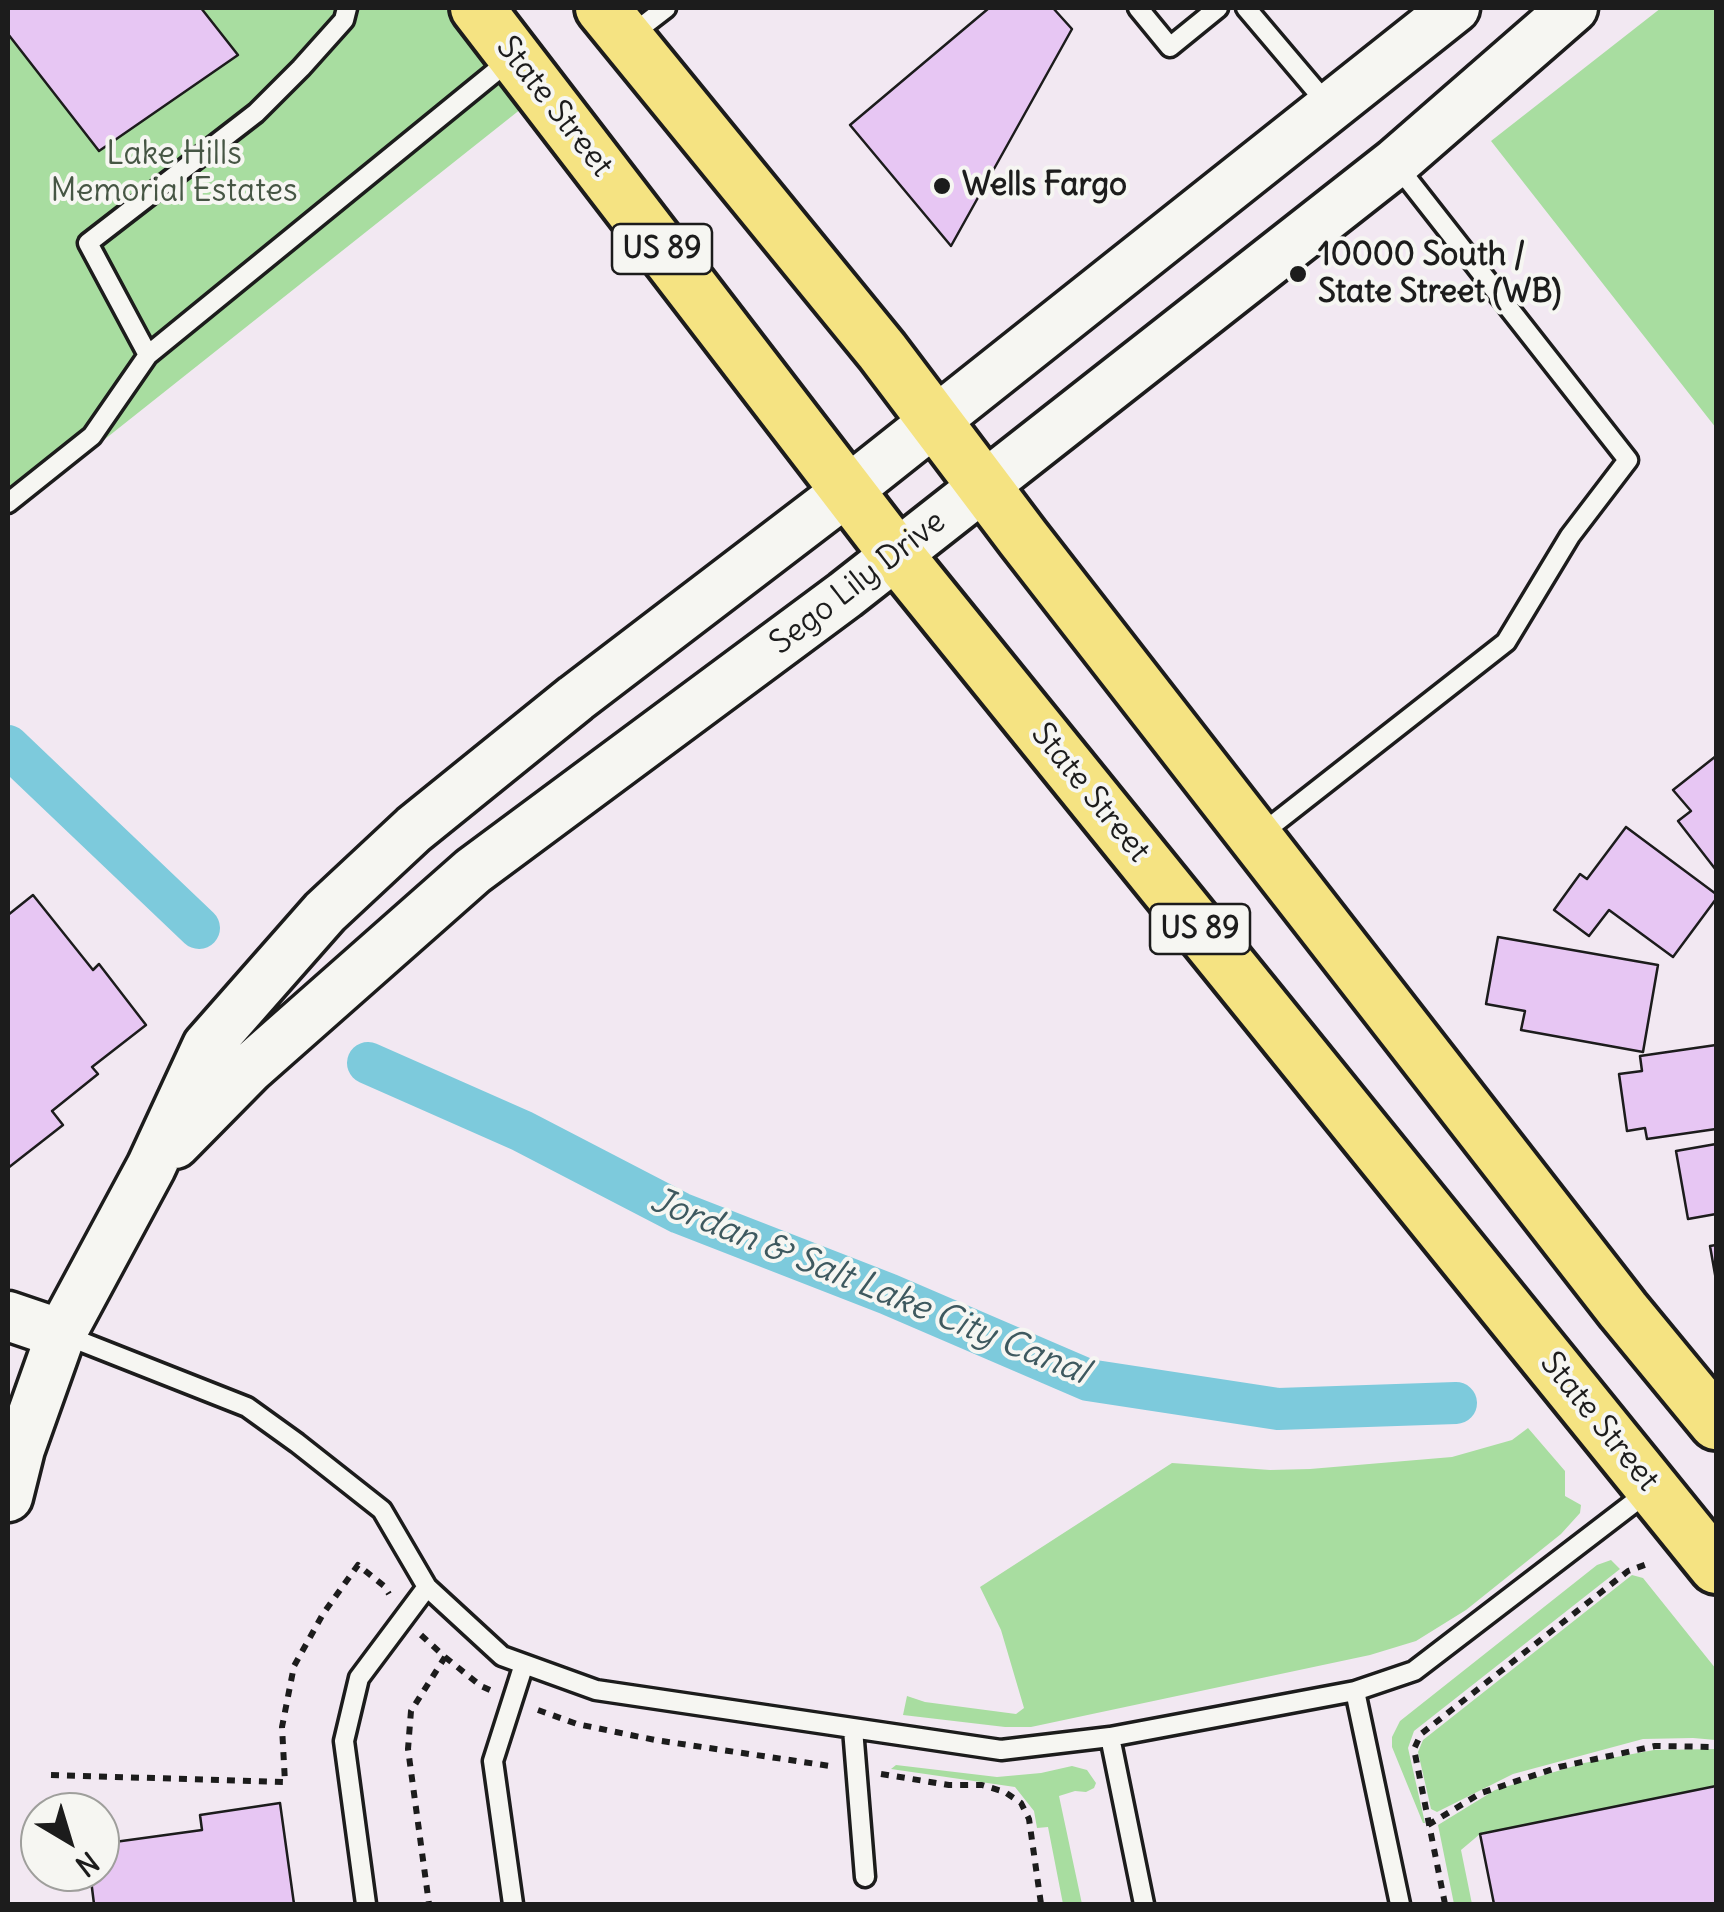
<!DOCTYPE html>
<style>
body{margin:0}
#map{position:relative;width:1724px;height:1912px;overflow:hidden;background:#f2e8f2;font-family:Delius,sans-serif}
canvas{display:block}
.frame{position:absolute;inset:0;border:10px solid #1c1c1c;pointer-events:none}
.north{position:absolute;left:20px;top:1792px;width:100px;height:100px;box-sizing:border-box;background:#f6f6f2;border:2px solid #9f9f9c;border-radius:50%;rotate:142deg;font-size:28px;font-weight:700;line-height:40px;text-align:center;color:#1c1c1c}
.north::after{content:'';display:block;margin:auto;width:35px;height:45px;background:#1c1c1c;clip-path:polygon(50% 0,100% 100%,50% 72%,0 100%)}
</style>
<div id="map">
<canvas width="1724" height="1912"></canvas>
<div class="frame"></div>
<div class="north">N</div>
</div>
<script>
const c = document.querySelector('canvas').getContext('2d');
c.lineJoin = 'round';
function fillPath(path, color) { c.fillStyle = color; c.fill(path, 'evenodd'); }
const poly = rows => new Path2D(rows.map(r => 'M' + r).join(''));
function stroke(path, color, width, dash) { c.strokeStyle = color; c.lineWidth = width; c.lineCap = dash ? 'butt' : 'round'; c.setLineDash(dash || []); c.stroke(path); }
function write(font, color, halo, rows, align = 'center') {
  c.font = font + ' Delius,sans-serif'; c.lineWidth = 8; c.setLineDash([]); c.textBaseline = 'middle'; c.strokeStyle = halo; c.fillStyle = color; for (const [text, x, y, turn = 0] of rows) {
    c.save(); c.translate(x, y); c.rotate((+turn || 0) * Math.PI / 180); c.textAlign = isNaN(turn) ? turn : align; if (halo) c.strokeText(text, 0, 0); c.fillText(text, 0, 0); c.restore();
  }
}
fillPath(poly([
 [8,8,457,8,531,101,8,516],
 [1661,8,1716,8,1716,428,1491,141],
 [1528,1428,1565,1471,1565,1496,1581,1505,1580,1513,1561,1534,1466,1610,1416,1641,1370,1655,1031,1727,1005,1727,903,1715,907,1696,925,1702,1016,1714,1024,1708,1001,1630,980,1587,1172,1463,1270,1470,1310,1469,1452,1457,1512,1440],
 [1611,1560,1620,1569,1414,1731,1408,1748,1425,1823,1423,1823,1392,1747,1392,1737,1400,1721,1597,1565],
 [1632,1575,1643,1578,1716,1669,1716,1740,1693,1738,1643,1739,1513,1774,1437,1812,1431,1809,1418,1752,1423,1740],
 [1716,1749,1716,1786,1480,1834,1461,1850,1472,1904,1454,1904,1438,1825,1495,1790,1584,1763,1654,1750],
 [896,1765,997,1777,1041,1773,1072,1766,1087,1770,1096,1783,1094,1788,1086,1792,1075,1791,1059,1796,1082,1904,1063,1904,1048,1827,1037,1828,1034,1811,1015,1787,891,1769]
]), '#a8dda0');
stroke(poly([
 [8,746,199,928],
 [368,1063,522,1131,680,1213,888,1294,1088,1380,1278,1409,1456,1403]
]), '#7dcadc', 42);
const building = poly([
 [8,8,201,8,238,55,99,151,8,34,8,8],
 [989,8,1053,8,1072,29,951,246,850,125,989,8],
 [1716,756,1716,870,1678,821,1691,811,1673,790,1716,756],
 [1626,827,1716,894,1716,899,1673,957,1609,910,1589,936,1554,910,1580,874,1587,879,1626,827],
 [33,895,93,970,99,964,146,1025,92,1067,98,1074,52,1111,63,1125,8,1168,8,915,33,895],
 [1498,937,1658,965,1643,1052,1521,1030,1525,1011,1486,1004,1498,937],
 [1716,1045,1716,1129,1647,1139,1645,1128,1627,1131,1619,1074,1642,1071,1640,1056,1716,1045],
 [1716,1144,1716,1214,1688,1219,1676,1151,1716,1144],
 [1716,1245,1716,1280,1710,1246,1716,1245],
 [1716,1786,1716,1904,1494,1904,1480,1834,1716,1786],
 [280,1803,294,1904,94,1904,90,1872,100,1872,100,1844,202,1830,200,1815,280,1803]
]);
fillPath(building, '#e7c6f3');
stroke(building, '#1c1c1c', 2.5);
const lane = poly([
 [1138,8,1170,47,1218,8],
 [1246,8,1329,106],
 [631,35,666,8],
 [148,355,88,243,256,113,301,68,344,20,347,8],
 [8,503,92,436,148,355,511,59],
 [1261,834,1506,642,1570,536,1628,460,1395,163],
 [62,1334,247,1407,297,1443,382,1510,427,1587,502,1656,596,1690,1001,1750,1110,1737],
 [1355,1691,1400,1904],
 [853,1729,865,1877],
 [366,1904,344,1741,359,1678,427,1587],
 [513,1904,493,1761,524,1664],
 [1144,1904,1110,1737,1355,1691,1414,1671,1649,1491]
]);
const secondary = poly([
 [175,1144,250,1068,473,871,845,595,1395,163,1573,8],
 [8,1316,61,1334],
 [8,1497,20,1449,61,1334,151,1167,207,1046,325,912,414,829,576,698,847,491,1455,8]
]);
const primary = poly([
 [477,8,896,554,1716,1567],
 [602,8,882,351,1023,538,1623,1310,1716,1423]
]);
stroke(lane, '#1c1c1c', 25);
stroke(secondary, '#1c1c1c', 55);
stroke(primary, '#1c1c1c', 60);
stroke(poly([
 [421,1635,445,1657,411,1711,408,1749,429,1904],
 [445,1657,481,1686,490,1690],
 [538,1710,577,1724,655,1740,830,1766],
 [881,1774,949,1785,982,1785,1005,1792,1021,1803,1029,1819,1041,1904],
 [51,1775,285,1782,282,1727,294,1666,323,1614,358,1565,384,1586,389,1594],
 [1428,1825,1481,1793,1559,1767,1655,1746,1716,1747],
 [1445,1904,1414,1749,1421,1734,1628,1571,1647,1564]
]), '#1c1c1c', 6, [8, 8]);
stroke(lane, '#f6f6f2', 18);
stroke(secondary, '#f6f6f2', 48);
stroke(primary, '#f5e382', 52);
for (const [x, y, r, color] of [
 [942,186,10,"#1c1c1c"],
 [1298,274,10,"#1c1c1c"]
]) { const dot = new Path2D(); dot.arc(x, y, r, 0, 2 * Math.PI); c.fillStyle = color; c.fill(dot); stroke(dot, '#f6f6f2', 4); }
for (const [x, y, w] of [
 [662,249,100],
 [1200,929,100]
]) { const box = new Path2D(); box.roundRect(x - w / 2, y - 25, w, 50, 8); c.fillStyle = '#f6f6f2'; c.fill(box); stroke(box, '#1c1c1c', 2.5); }
write('bold 30px', '#1c1c1c', null, [
 ["US 89",662,249],
 ["US 89",1200,929]
]);
write('32px', '#1c1c1c', '#f6f6f2', [
 ["State Street",554,107,52],
 ["Sego Lily Drive",858,583,-38],
 ["State Street",1090,793,51],
 ["State Street",1599,1422,51]
]);
write('32px', '#465644', '#f6f6f2', [
 ["Lake Hills",174,155],
 ["Memorial Estates",174,192]
]);
write('bold 32px', '#1c1c1c', '#f6f6f2', [
 ["Wells Fargo",962,186],
 ["10000 South /",1318,256],
 ["State Street (WB)",1318,293]
], 'left');
write('italic 35px', '#3e595f', '#f6f6f2', [
 ["Jordan & Salt Lake City Canal",869,1287,22]
]);
</script>
